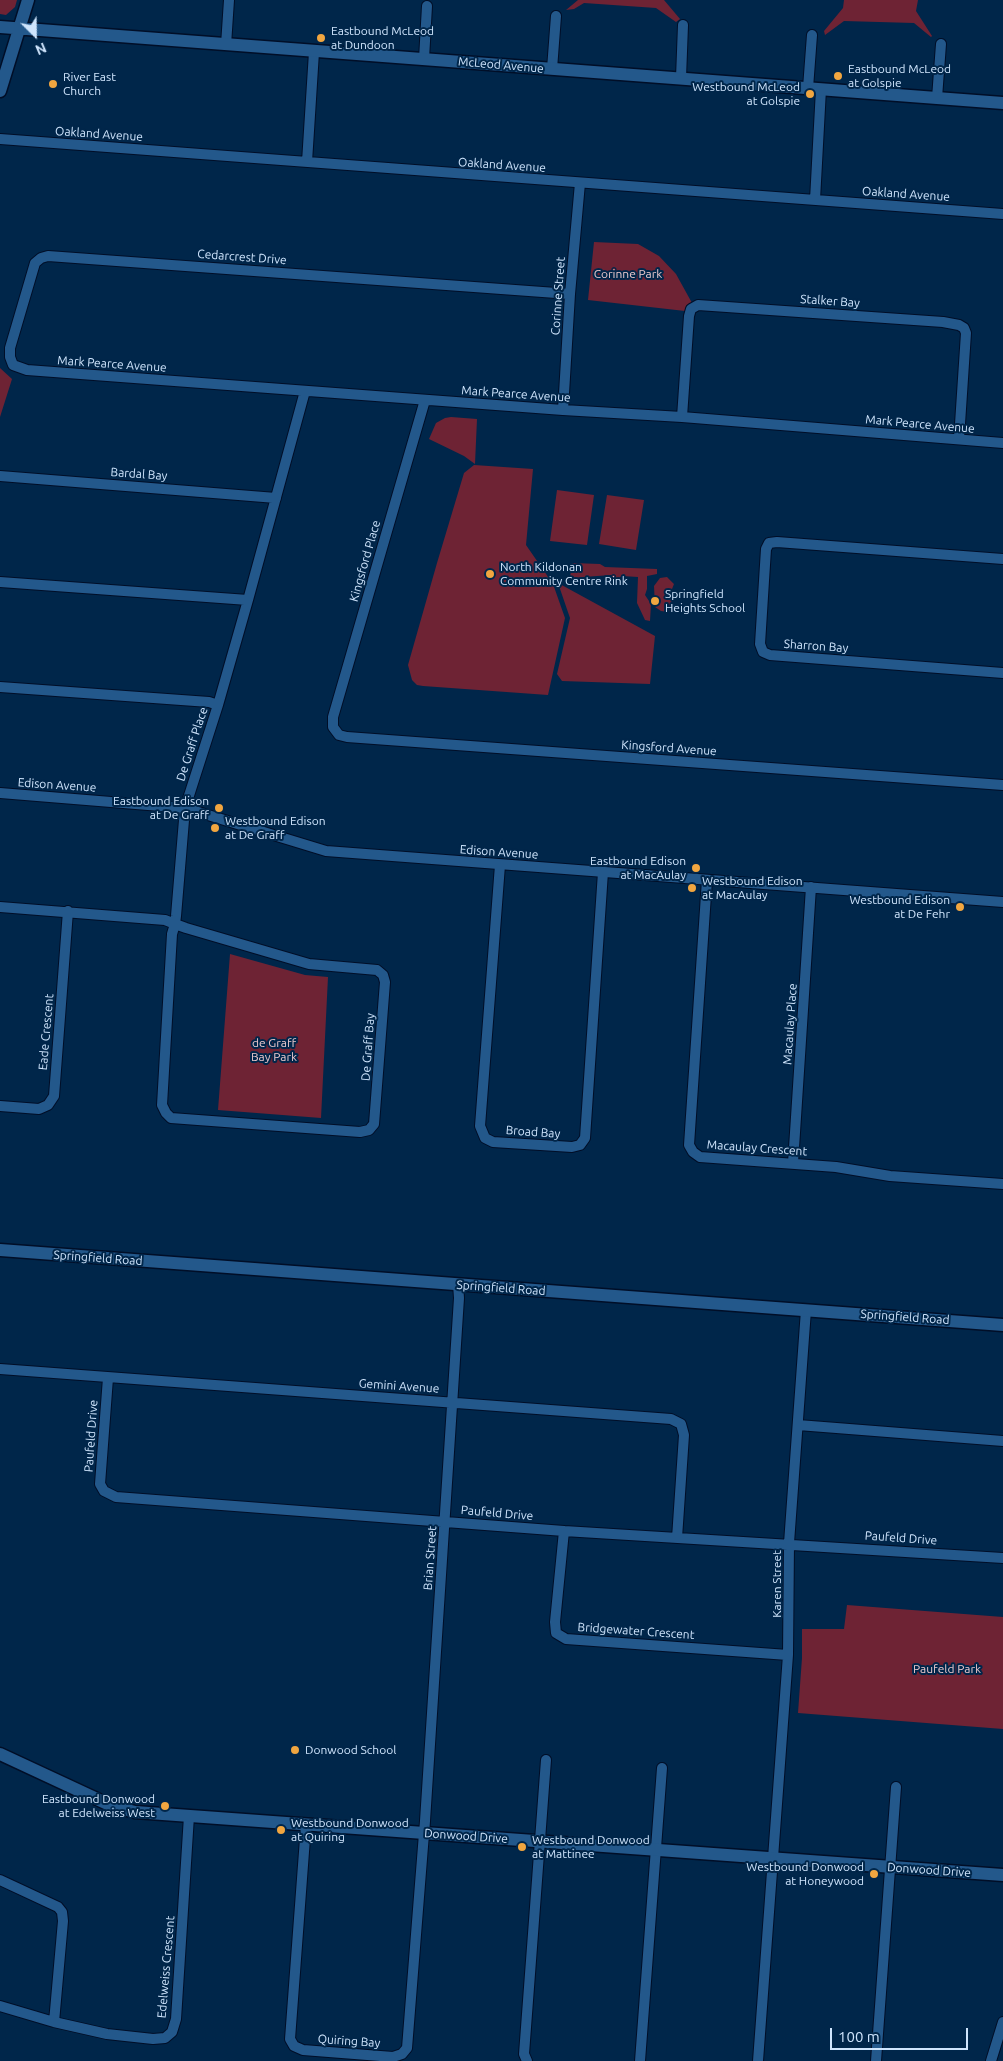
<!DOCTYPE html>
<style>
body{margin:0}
#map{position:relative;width:1003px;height:2061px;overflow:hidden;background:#00264a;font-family:Ubuntu,sans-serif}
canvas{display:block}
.north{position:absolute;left:10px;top:10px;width:50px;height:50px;-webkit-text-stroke:4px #00264a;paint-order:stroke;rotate:157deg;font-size:14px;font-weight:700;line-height:20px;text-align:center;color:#cfe5fd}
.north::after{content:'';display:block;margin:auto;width:18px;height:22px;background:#cfe5fd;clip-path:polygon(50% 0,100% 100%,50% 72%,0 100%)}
.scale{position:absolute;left:830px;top:2028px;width:138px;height:22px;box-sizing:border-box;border:2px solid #cfe5fd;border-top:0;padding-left:6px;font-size:15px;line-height:18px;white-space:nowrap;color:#cfe5fd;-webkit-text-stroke:4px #00264a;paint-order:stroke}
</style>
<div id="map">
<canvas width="1003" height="2061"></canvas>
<div class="north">N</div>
<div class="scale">100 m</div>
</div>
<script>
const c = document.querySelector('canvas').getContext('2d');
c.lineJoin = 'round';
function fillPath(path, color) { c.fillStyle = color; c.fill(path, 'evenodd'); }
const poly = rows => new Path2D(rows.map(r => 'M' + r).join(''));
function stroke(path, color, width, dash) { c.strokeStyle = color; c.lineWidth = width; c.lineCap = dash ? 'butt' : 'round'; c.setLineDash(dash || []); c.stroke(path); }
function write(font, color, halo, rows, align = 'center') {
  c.font = font + ' Ubuntu,sans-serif'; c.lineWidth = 4; c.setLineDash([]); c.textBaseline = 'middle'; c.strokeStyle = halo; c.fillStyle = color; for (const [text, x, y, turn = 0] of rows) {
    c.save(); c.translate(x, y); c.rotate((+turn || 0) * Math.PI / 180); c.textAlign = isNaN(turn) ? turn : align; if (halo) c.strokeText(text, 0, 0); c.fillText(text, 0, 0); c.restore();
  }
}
fillPath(poly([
 [0,0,17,0,15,7,6,15,0,14],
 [578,0,664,0,680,19,676,22,656,8,584,3,574,9,566,10],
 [844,0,918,0,916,11,932,36,931,37,914,23,844,21,825,35,824,31,843,8],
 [594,242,638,244,659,256,676,274,692,303,685,311,588,300],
 [0,368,12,379,0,417],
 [451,417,477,419,475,464,464,456,429,439,436,423,445,418],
 [474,465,533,469,526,545,553,584,565,618,548,695,423,686,417,685,412,680,408,665,437,563,464,473],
 [557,490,594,495,587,545,550,541],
 [607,495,644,500,636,550,599,544],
 [572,563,600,564,605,567,657,569,657,574,647,576,647,589,645,595,651,604,650,621,645,620,637,603,638,577,622,576,619,578,613,578,611,575,570,578],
 [667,577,674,584,672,589,672,608,668,612,661,611,655,607,654,586,660,578],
 [558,583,655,636,650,684,562,681,557,674,570,618],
 [230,954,305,975,328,977,321,1118,218,1110],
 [847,1605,1003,1617,1003,1729,798,1713,802,1658,802,1629,844,1629]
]), '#6e2334');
const minor = poly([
 [226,45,229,0],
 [424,59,427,6],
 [552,69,556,16],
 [681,78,683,25],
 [808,88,812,35],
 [937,98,941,44],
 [0,139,1003,214],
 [307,162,314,52],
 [815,200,821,89],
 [570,294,48,256,41,258,35,263,10,348,10,357,13,365,27,370,563,410,682,417,1003,443],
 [425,400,333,717,333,727,339,735,347,737,1003,785],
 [563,410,570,294,580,183],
 [682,417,689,316,691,309,698,305,943,322,959,325,964,328,966,333,959,439],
 [0,476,276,498],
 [1003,559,777,542,769,543,766,549,760,644,763,652,770,655,1003,673],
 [0,582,248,600],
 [0,687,209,702,218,705],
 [0,793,185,808,326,851,1003,902],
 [500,865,480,1126,485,1138,493,1142,572,1147,580,1145,585,1138,603,872],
 [707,880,689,1145,693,1152,700,1157,836,1167,890,1176,1003,1184],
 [0,907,165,920,175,924,186,928,309,964,377,970,383,975,385,982,374,1124,369,1130,360,1132,171,1118,166,1113,162,1105,172,934,175,924,176,916,185,808,218,705,248,600,305,391],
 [0,1106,39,1109,48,1105,54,1096,68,911],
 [793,1163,811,887],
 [0,1369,671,1419,681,1424,684,1435,677,1538],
 [108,1378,100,1484,104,1491,116,1497,564,1531,1003,1558],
 [798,1425,1003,1441],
 [564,1531,555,1622,556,1633,566,1639,788,1655],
 [306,1825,290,2039,294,2046,303,2050,393,2057,402,2054,407,2048,425,1821,459,1298,458,1284],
 [0,1880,58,1907,62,1912,63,1921,54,2022],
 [0,2006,54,2022,107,2034,153,2039,165,2038,172,2032,176,2019,189,1816],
 [527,2061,524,2054,546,1760],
 [640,2061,662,1768],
 [758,2061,788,1655,789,1543,806,1310],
 [876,2061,896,1787],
 [991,2061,1003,2022]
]);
const tertiary = poly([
 [0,27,1003,103],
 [0,91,28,0],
 [0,1250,1003,1325],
 [0,1754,112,1806,135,1812,1003,1875]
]);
stroke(minor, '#000e27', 12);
stroke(tertiary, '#000e27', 15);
stroke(minor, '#23588b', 10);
stroke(tertiary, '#23588b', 12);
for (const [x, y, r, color] of [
 [321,38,5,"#f1a640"],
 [838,76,5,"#f1a640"],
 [53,84,5,"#f1a640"],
 [810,94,5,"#f1a640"],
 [490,574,5,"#f1a640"],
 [655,601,5,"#f1a640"],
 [219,808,5,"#f1a640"],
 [215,828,5,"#f1a640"],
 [696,868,5,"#f1a640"],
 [692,888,5,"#f1a640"],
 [960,907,5,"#f1a640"],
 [295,1750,5,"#f1a640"],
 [165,1806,5,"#f1a640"],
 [281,1830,5,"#f1a640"],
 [522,1847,5,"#f1a640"],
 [874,1874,5,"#f1a640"]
]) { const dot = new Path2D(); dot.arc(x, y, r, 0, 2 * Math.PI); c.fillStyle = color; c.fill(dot); stroke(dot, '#00264a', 2); }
write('12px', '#cfe5fd', '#00264a', [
 ["Eastbound McLeod",331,31],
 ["at Dundoon",331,45],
 ["Eastbound McLeod",848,69],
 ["at Golspie",848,83],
 ["River East",63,77],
 ["Church",63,91],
 ["Westbound McLeod",800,87,"right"],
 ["at Golspie",800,101,"right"],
 ["North Kildonan",500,567],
 ["Community Centre Rink",500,581],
 ["Springfield",665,594],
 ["Heights School",665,608],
 ["Eastbound Edison",209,801,"right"],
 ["at De Graff",209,815,"right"],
 ["Westbound Edison",225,821],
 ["at De Graff",225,835],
 ["Eastbound Edison",686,861,"right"],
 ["at MacAulay",686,875,"right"],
 ["Westbound Edison",702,881],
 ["at MacAulay",702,895],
 ["Westbound Edison",950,900,"right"],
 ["at De Fehr",950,914,"right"],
 ["Donwood School",305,1750],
 ["Eastbound Donwood",155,1799,"right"],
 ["at Edelweiss West",155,1813,"right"],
 ["Westbound Donwood",291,1823],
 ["at Quiring",291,1837],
 ["Westbound Donwood",532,1840],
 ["at Mattinee",532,1854],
 ["Westbound Donwood",864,1867,"right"],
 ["at Honeywood",864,1881,"right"]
], 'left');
write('12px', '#cfe5fd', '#00264a', [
 ["McLeod Avenue",501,65,5],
 ["Oakland Avenue",99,134,4],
 ["Oakland Avenue",502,165,4],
 ["Oakland Avenue",906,194,4],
 ["Cedarcrest Drive",242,257,4],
 ["Corinne Street",558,296,-86],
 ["Stalker Bay",830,301,4],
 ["Mark Pearce Avenue",112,364,4],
 ["Mark Pearce Avenue",516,394,4],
 ["Mark Pearce Avenue",920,424,5],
 ["Bardal Bay",139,474,4],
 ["Kingsford Place",365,561,-74],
 ["Sharron Bay",816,646,4],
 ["De Graff Place",192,744,-72],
 ["Kingsford Avenue",669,748,4],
 ["Edison Avenue",57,785,4],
 ["Edison Avenue",499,852,4],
 ["Macaulay Place",790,1024,-86],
 ["Eade Crescent",46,1032,-85],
 ["De Graff Bay",368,1047,-86],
 ["Broad Bay",533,1132,4],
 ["Macaulay Crescent",757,1148,4],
 ["Springfield Road",98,1258,4],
 ["Springfield Road",501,1288,4],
 ["Springfield Road",905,1317,4],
 ["Gemini Avenue",399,1386,4],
 ["Paufeld Drive",91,1436,-86],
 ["Paufeld Drive",497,1513,5],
 ["Paufeld Drive",901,1538,4],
 ["Brian Street",430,1558,-86],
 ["Karen Street",777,1584,-90],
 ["Bridgewater Crescent",636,1631,4],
 ["Donwood Drive",466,1836,4],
 ["Donwood Drive",929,1870,4],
 ["Edelweiss Crescent",166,1967,-85],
 ["Quiring Bay",349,2041,4]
]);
write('12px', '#eac8cc', '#00264a', [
 ["Corinne Park",628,274],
 ["de Graff",274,1043],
 ["Bay Park",274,1057],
 ["Paufeld Park",947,1669]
]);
</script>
